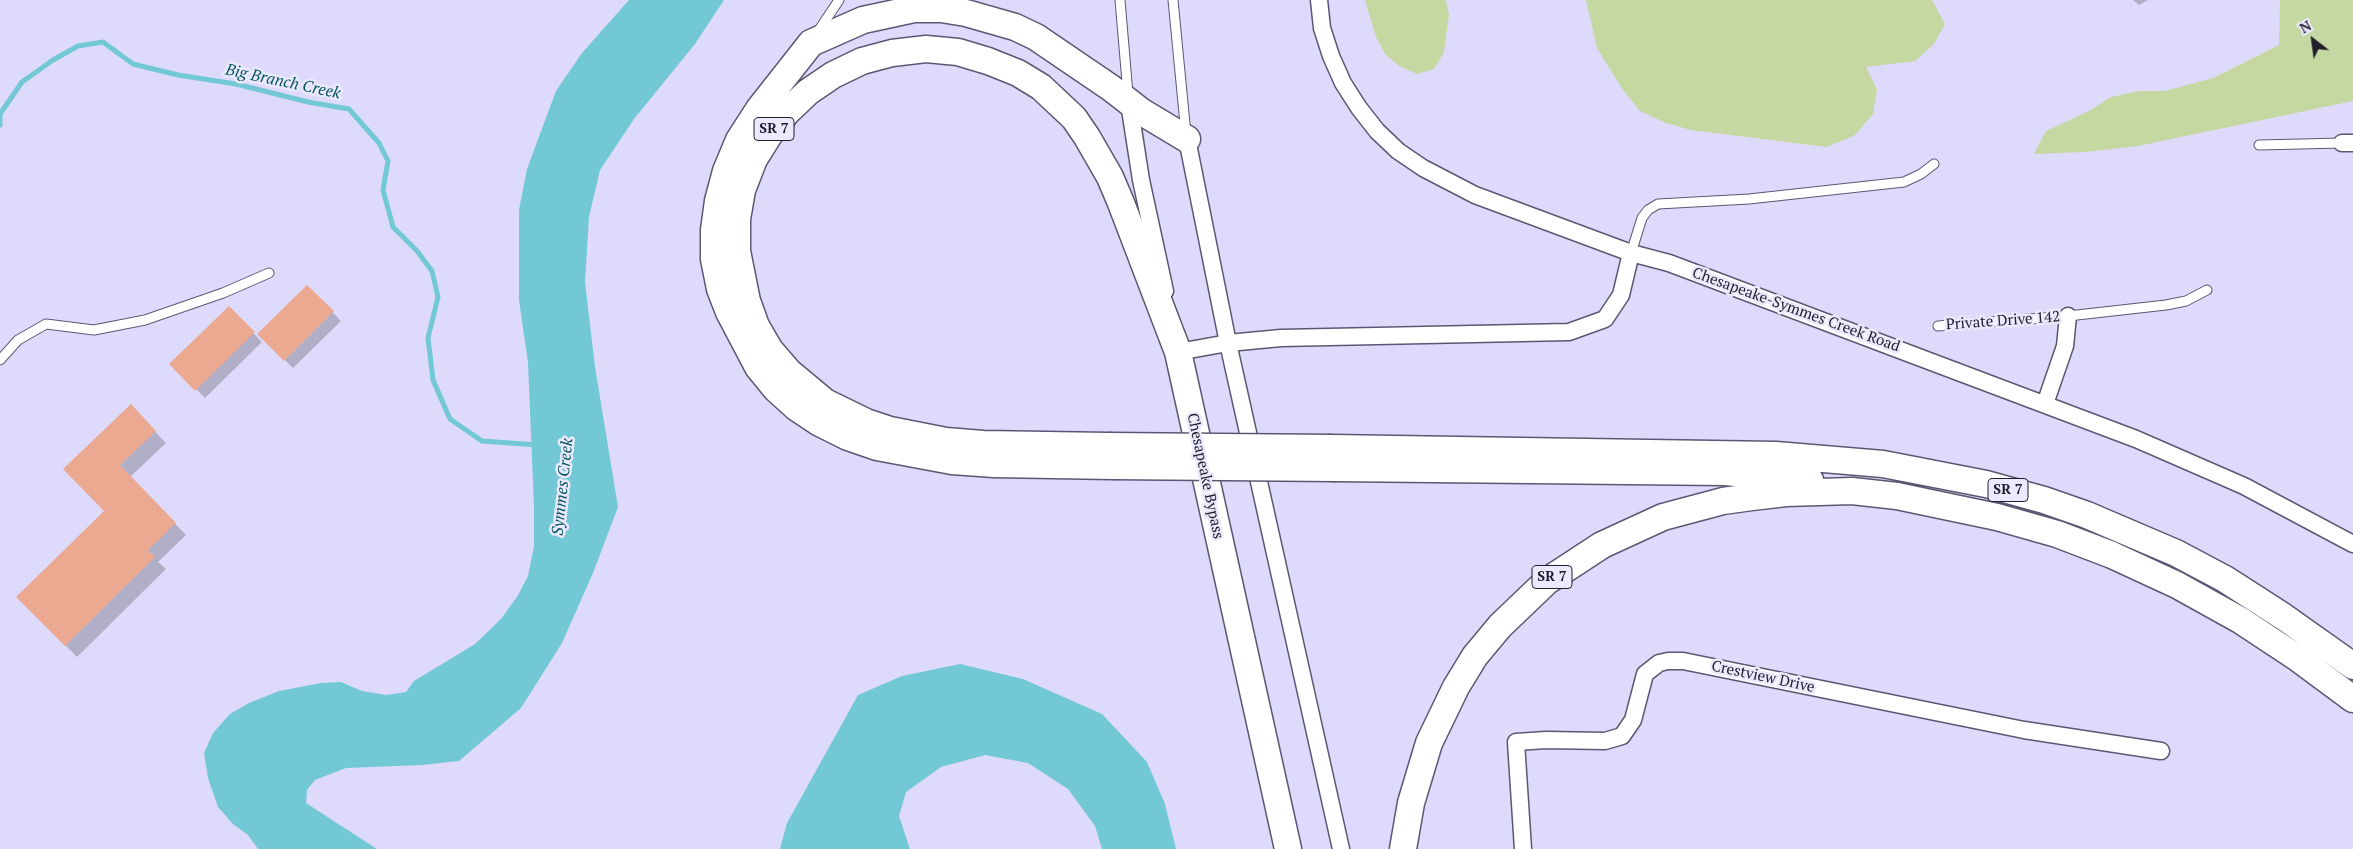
<!DOCTYPE html>
<style>
body{margin:0}
#map{position:relative;width:2353px;height:849px;overflow:hidden;background:#dedafb;font-family:"PT Serif",serif}
canvas{display:block}
.north{position:absolute;left:2288px;top:15px;width:50px;height:50px;-webkit-text-stroke:4px #ebe9fd;paint-order:stroke;rotate:330deg;font-size:14px;font-weight:700;line-height:20px;text-align:center;color:#1f1e2a}
.north::after{content:'';display:block;margin:auto;width:18px;height:22px;background:#1f1e2a;clip-path:polygon(50% 0,100% 100%,50% 72%,0 100%)}
</style>
<div id="map">
<canvas width="2353" height="849"></canvas>
<div class="north">N</div>
</div>
<script>
const c = document.querySelector('canvas').getContext('2d');
c.lineJoin = 'round';
function fillPath(path, color) { c.fillStyle = color; c.fill(path, 'evenodd'); }
const poly = rows => new Path2D(rows.map(r => 'M' + r).join(''));
function stroke(path, color, width, dash) { c.strokeStyle = color; c.lineWidth = width; c.lineCap = dash ? 'butt' : 'round'; c.setLineDash(dash || []); c.stroke(path); }
function write(font, color, halo, rows, align = 'center') {
  c.font = font + ' "PT Serif",serif'; c.lineWidth = 5; c.setLineDash([]); c.textBaseline = 'middle'; c.strokeStyle = halo; c.fillStyle = color; for (const [text, x, y, turn = 0] of rows) {
    c.save(); c.translate(x, y); c.rotate((+turn || 0) * Math.PI / 180); c.textAlign = isNaN(turn) ? turn : align; if (halo) c.strokeText(text, 0, 0); c.fillText(text, 0, 0); c.restore();
  }
}
fillPath(poly([
 [1365,0,1446,0,1449,15,1444,52,1434,69,1417,74,1399,66,1385,54,1376,37],
 [1586,0,1932,0,1945,24,1934,44,1915,61,1866,67,1877,89,1873,114,1854,136,1826,147,1691,130,1666,123,1640,111,1623,90,1597,48],
 [2280,0,2353,0,2353,101,2138,146,2086,152,2034,154,2046,131,2089,111,2111,97,2139,91,2165,91,2213,78,2279,45]
]), '#c5d8a2');
fillPath(poly([
 [629,0,724,0,695,44,634,119,600,170,589,217,585,282,595,367,618,507,593,573,562,643,521,708,459,761,422,765,346,768,315,780,307,790,306,803,377,849,258,849,248,835,233,824,218,807,208,778,204,753,213,733,230,714,249,703,279,691,321,683,341,682,362,691,386,695,406,692,414,681,475,644,501,619,517,597,528,576,534,546,534,506,528,363,519,300,519,210,527,169,556,91,582,53],
 [960,664,1023,679,1102,714,1147,762,1165,804,1176,849,1102,849,1095,826,1068,789,1028,763,985,755,941,767,906,792,899,816,910,849,780,849,787,823,858,695,902,676]
]), '#73c8d5');
fillPath(poly([
 [2133,0,2148,0,2139,5],
 [307,286,341,321,293,368,259,334],
 [229,308,262,342,205,398,171,364],
 [131,406,166,443,130,477,186,535,158,562,166,569,77,657,18,597,106,511]
]), '#0003');
stroke(poly([
 [0,125,0,114,22,82,53,60,78,46,103,42,133,64,178,75,236,84,308,102,349,109,379,143,388,161,383,190,393,227,417,251,432,271,438,297,428,338,433,380,450,419,482,441,537,445]
]), '#73c8d5', 5);
fillPath(poly([
 [307,285,334,311,284,361,257,334],
 [229,306,255,332,195,391,169,364],
 [131,404,156,431,120,465,176,523,148,550,155,557,65,646,16,597,104,511,63,469]
]), '#eba992');
const service = poly([
 [1120,0,1128,94],
 [1173,0,1186,134],
 [817,33,839,0],
 [2259,145,2342,143],
 [1631,253,1642,218,1648,210,1658,204,1749,199,1904,182,1921,174,1934,164],
 [1938,326,2068,316,2166,305,2186,301,2207,290],
 [0,360,18,340,46,324,94,330,145,320,223,293,269,273]
]);
const minor = poly([
 [1319,0,1322,28,1331,56,1343,83,1359,108,1377,131,1398,151,1423,168,1475,195,1631,253,1669,263,2136,439,2244,486,2353,544],
 [1129,103,1141,180,1165,291],
 [1187,139,1228,343,1341,849],
 [2342,143,2353,143],
 [1177,344,1178,352,1228,343,1281,338,1569,332,1605,319,1621,295,1631,253],
 [2045,404,2065,346,2068,316],
 [1523,849,1516,742,1546,740,1605,741,1622,736,1633,720,1645,674,1659,663,1668,661,1683,661,2024,730,2161,751]
]);
const primary = poly([
 [1109,446,983,444,946,441,890,430,866,422,825,402,789,372,770,350,756,326,747,301,737,251,737,219,742,190,754,159,769,135,787,112,808,92,833,75,862,61,892,53,926,49,958,52,988,61,1018,73,1041,87,1074,118,1087,137,1110,177,1121,203,1178,352,1288,849],
 [1331,448,1776,455,1883,464,1986,484,2044,500,2087,515,2176,553,2225,579,2284,617,2353,666],
 [1113,466,994,464,952,461,877,447,848,437,818,422,797,408,776,389,758,367,729,312,720,289,714,259,714,230,718,201,726,171,739,140,759,109,811,43,863,20,914,9,941,9,966,13,1015,27,1036,37,1111,88,1142,112,1187,139],
 [1335,468,1725,472,1810,480],
 [1403,849,1411,803,1429,743,1456,687,1475,656,1500,626,1547,581,1602,545,1663,517,1723,501,1752,497,1786,493,1852,491,1897,496,1997,517,2057,534,2112,555,2177,585,2240,620,2299,659,2353,699]
]);
stroke(service, '#5b5773', 11);
stroke(minor, '#5b5773', 19);
stroke(primary, '#5b5773', 29);
stroke(service, '#fff', 9);
stroke(minor, '#fff', 16);
stroke(primary, '#fff', 26);
const primaryBridge = poly([
 [1109,446,1331,448],
 [1113,466,1335,468]
]);
stroke(primaryBridge, '#5b5773', 29, []);
stroke(primaryBridge, '#fff', 26);
for (const [x, y, w] of [
 [774,129,40],
 [2008,490,40],
 [1552,577,40]
]) { const box = new Path2D(); box.roundRect(x - w / 2, y - 11.5, w, 23, 4); c.fillStyle = '#ebe9fd'; c.fill(box); stroke(box, '#1f1e2a', 1); }
write('bold 14px', '#1f1e2a', null, [
 ["SR 7",774,129],
 ["SR 7",2008,490],
 ["SR 7",1552,577]
]);
write('15px', '#1f1e2a', '#ebe9fd', [
 ["Chesapeake-Symmes Creek Road",1796,310,20],
 ["Private Drive 142",2003,321,-4],
 ["Chesapeake Bypass",1205,476,78],
 ["Crestview Drive",1763,677,12]
]);
write('italic 16px', '#04535d', '#ebe9fd', [
 ["Big Branch Creek",283,82,12],
 ["Symmes Creek",563,487,-84]
]);
</script>
